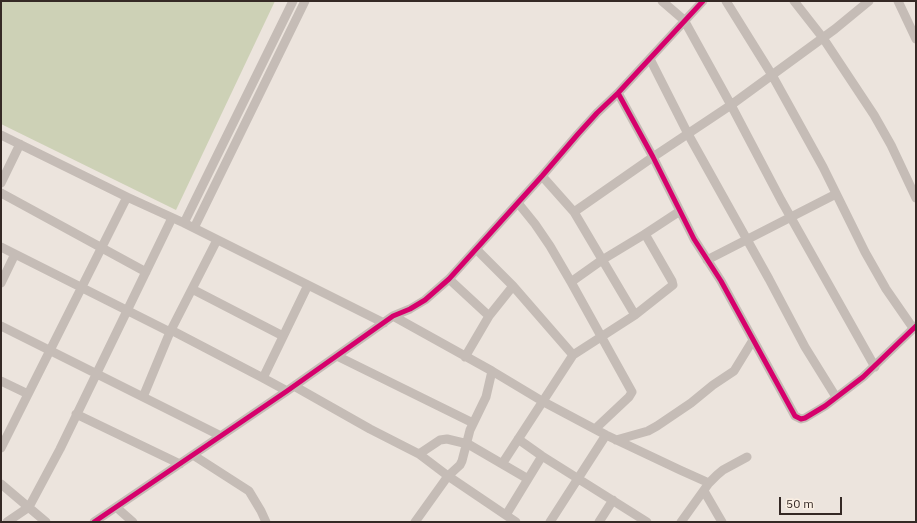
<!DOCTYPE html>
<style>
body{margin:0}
#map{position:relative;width:917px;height:523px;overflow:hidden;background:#ece4dd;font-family:"IBM Plex Sans",sans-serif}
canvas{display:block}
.frame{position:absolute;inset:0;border:2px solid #352925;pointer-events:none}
.scale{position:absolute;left:779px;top:497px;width:63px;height:18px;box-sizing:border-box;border:2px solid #352925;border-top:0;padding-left:5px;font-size:12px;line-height:14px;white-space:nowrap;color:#352925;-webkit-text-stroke:3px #faefe3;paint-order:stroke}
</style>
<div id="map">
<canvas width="917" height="523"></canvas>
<div class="frame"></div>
<div class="scale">50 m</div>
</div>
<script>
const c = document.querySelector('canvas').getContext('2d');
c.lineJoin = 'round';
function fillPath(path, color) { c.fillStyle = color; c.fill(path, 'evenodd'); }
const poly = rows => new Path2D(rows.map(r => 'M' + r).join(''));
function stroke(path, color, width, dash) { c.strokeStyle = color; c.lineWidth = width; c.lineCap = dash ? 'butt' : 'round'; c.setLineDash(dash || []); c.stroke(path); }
fillPath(poly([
 [1,1,275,1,176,210,1,124]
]), '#cdd1b6');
stroke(poly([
 [662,1,684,20,731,105,781,200,875,367],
 [726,1,772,75,823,167,865,252,886,289,913,328],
 [794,1,823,38,874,115,891,145,916,198],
 [898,1,916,39],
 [650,59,688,134,769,279,805,347,836,397],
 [618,93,653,157,694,239,721,281,795,416,801,419,805,418,825,406,863,377,916,326],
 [1,135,127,197,184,223,384,323],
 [542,176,574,212,635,315],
 [1,183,20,144],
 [1,193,146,272],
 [518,203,535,224,550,246,571,282,632,392,629,397,595,429],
 [574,212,653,157,731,105,835,29,869,1],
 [184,223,293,1],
 [194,228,305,1],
 [217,240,170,332,143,397,221,436],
 [1,247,170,332],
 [476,249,513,286,573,355],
 [707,260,836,194],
 [449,279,489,316],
 [571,282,602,260,645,234,680,211],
 [1,283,15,254],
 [192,289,283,336],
 [393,316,492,371,542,401,606,435,680,470,709,483],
 [1,326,143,397],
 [171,330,263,378],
 [337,356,473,423],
 [465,357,489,316,513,286],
 [492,371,486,397,470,430,462,461,460,465,448,476,516,522],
 [1,381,28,394],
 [294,386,370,429,419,454,448,476,415,522],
 [287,391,263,378,308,285],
 [76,414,180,464],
 [518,439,542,456,647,522],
 [616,440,648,431,657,426,691,403,713,385,734,371,753,340],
 [1,448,127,197],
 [419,454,440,440,447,439,468,444,528,479],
 [193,455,249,491,261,511,266,522],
 [502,464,573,355,635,315,673,285,672,281,645,234],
 [1,484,46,522],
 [704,491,722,522],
 [116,507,133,522],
 [506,515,542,456],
 [7,522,29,507,60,449,172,218],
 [94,522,287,391,393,316,410,309,425,300,449,279,542,176,578,134,597,113,618,93,703,1],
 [550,522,606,435],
 [599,522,613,500],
 [681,522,709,483,717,475,723,470,747,457]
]), '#c5bcb6', 9);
stroke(poly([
 [618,93,653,157,694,239,721,281,795,416,801,419,805,418,825,406,863,377,916,326],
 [94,522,287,391,393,316,410,309,425,300,449,279,542,176,578,134,597,113,618,93,703,1]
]), '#d6006c', 5);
</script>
